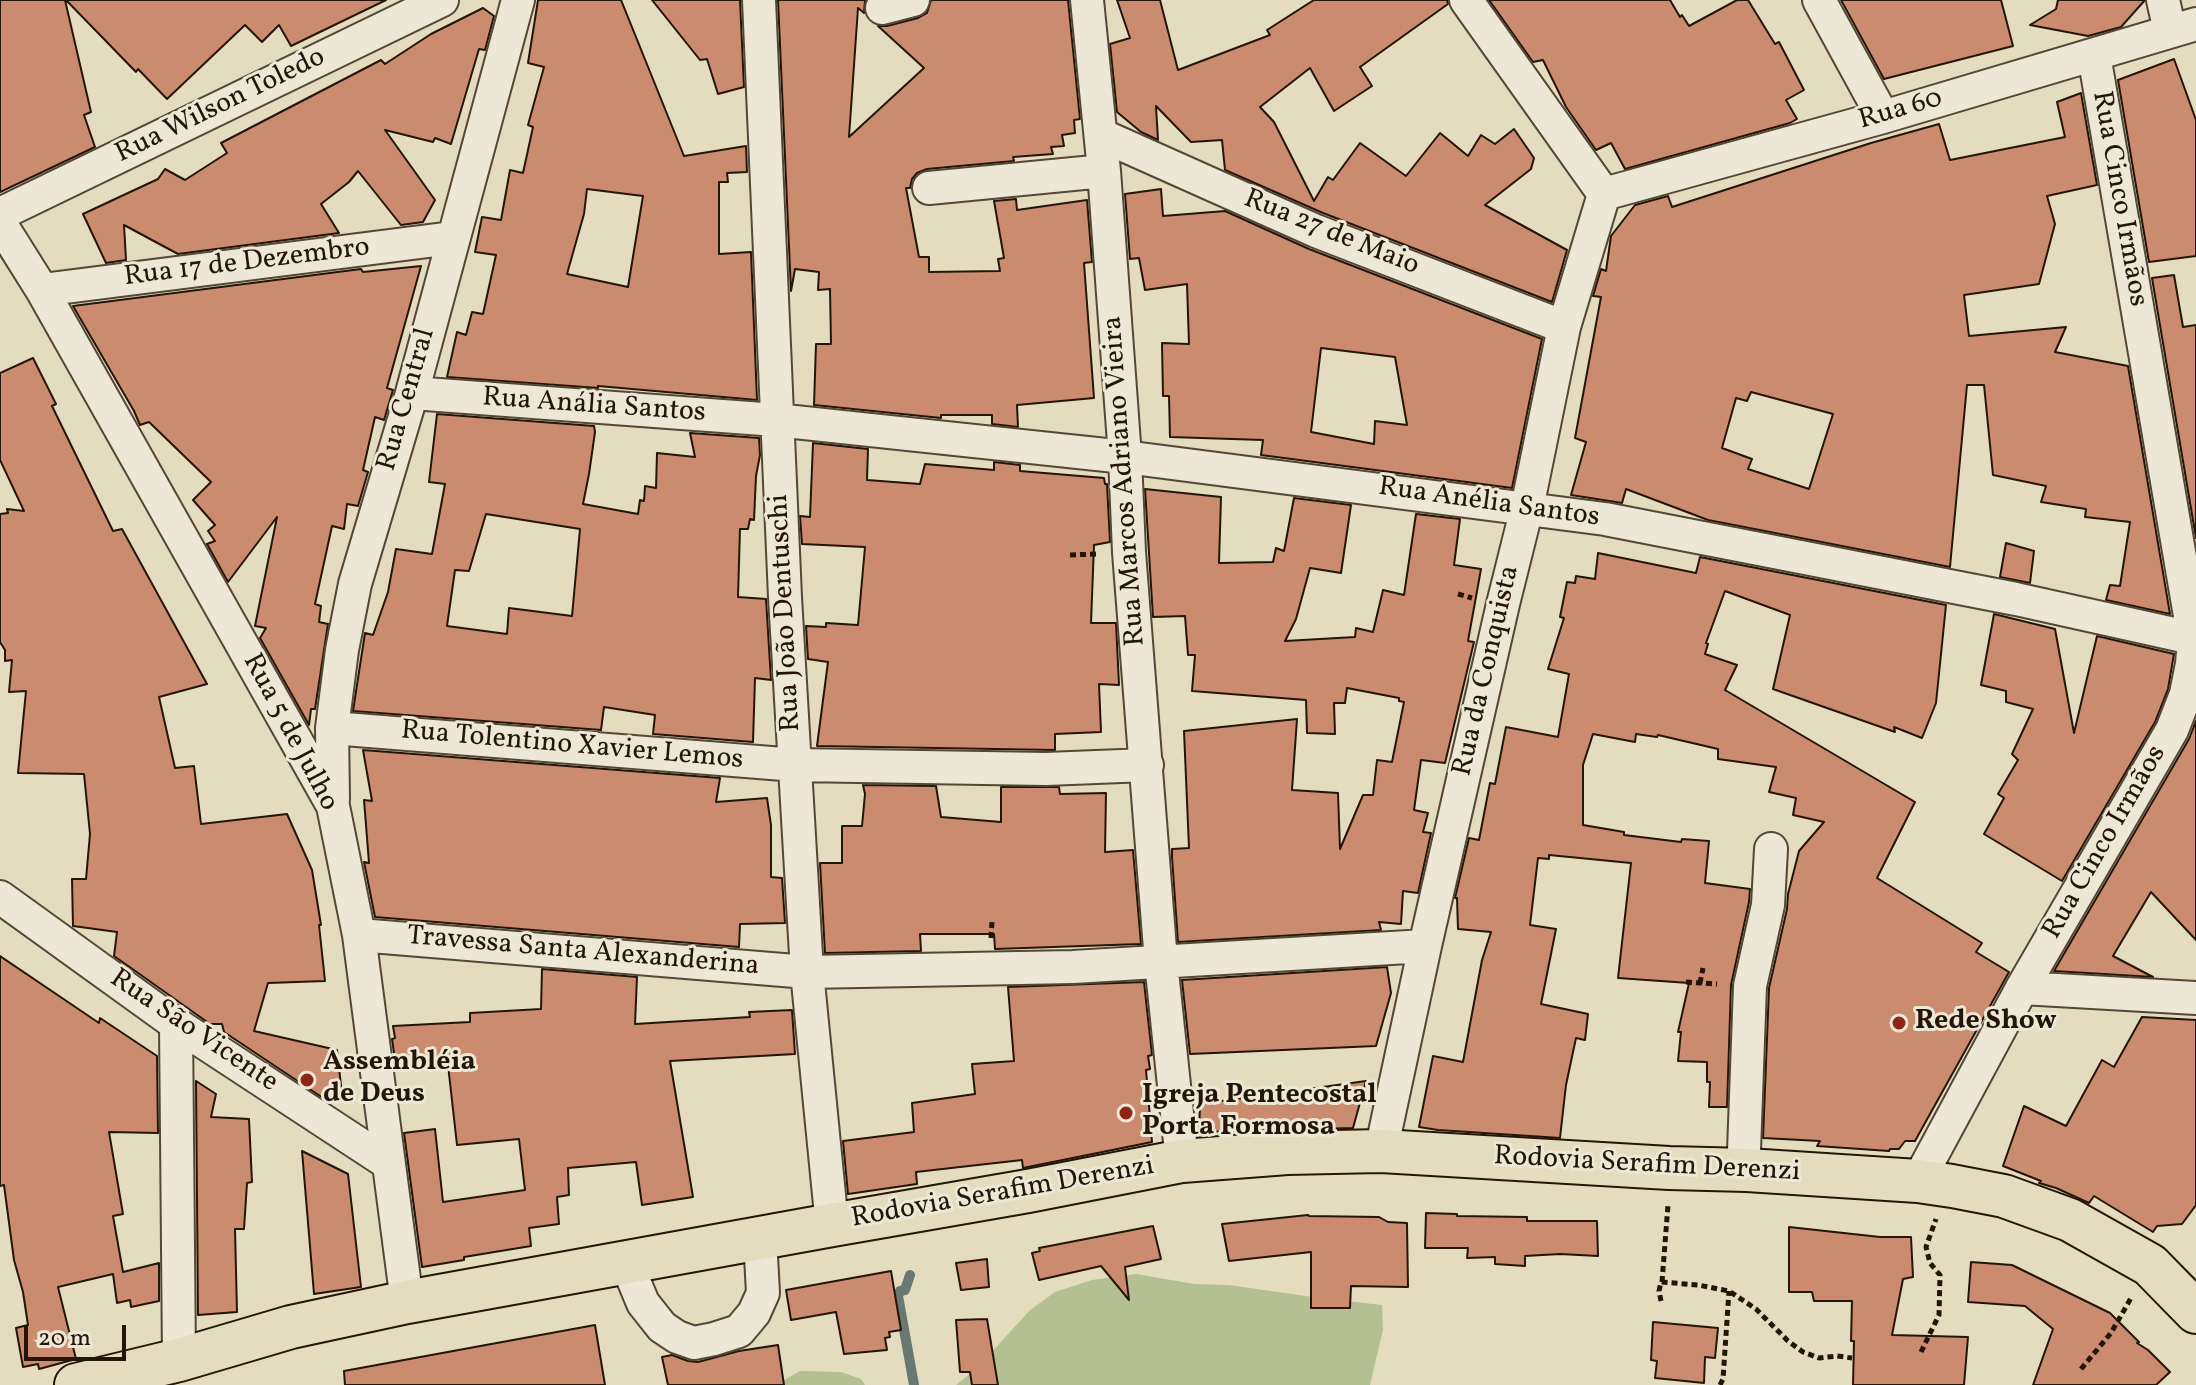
<!DOCTYPE html>
<meta charset="utf-8">
<style>
body{margin:0}
#map{position:relative;width:2196px;height:1385px;overflow:hidden;background:#e4dcbe;font-family:Vollkorn,serif}
canvas{display:block}
.scale{position:absolute;left:24px;top:1325px;width:102px;height:36px;box-sizing:border-box;border:4px solid #241508;border-top:0;padding-left:10px;font-size:24px;line-height:28px;white-space:nowrap;color:#241508;-webkit-text-stroke:6px #ede8d5;paint-order:stroke}
</style>
<div id="map">
<canvas width="2196" height="1385"></canvas>
<div class="scale">20 m</div>
</div>
<script>
const c = document.querySelector('canvas').getContext('2d');
c.lineJoin = 'round';
function fillPath(path, color) { c.fillStyle = color; c.fill(path, 'evenodd'); }
const poly = rows => new Path2D(rows.map(r => 'M' + r).join(''));
function stroke(path, color, width, dash) { c.strokeStyle = color; c.lineWidth = width; c.lineCap = dash ? 'butt' : 'round'; c.setLineDash(dash || []); c.stroke(path); }
function write(font, color, halo, rows, align = 'center') {
  c.font = font + ' Vollkorn,serif'; c.lineWidth = 6; c.setLineDash([]); c.textBaseline = 'middle'; c.strokeStyle = halo; c.fillStyle = color; for (const [text, x, y, turn = 0] of rows) {
    c.save(); c.translate(x, y); c.rotate((+turn || 0) * Math.PI / 180); c.textAlign = isNaN(turn) ? turn : align; if (halo) c.strokeText(text, 0, 0); c.fillText(text, 0, 0); c.restore();
  }
}
fillPath(poly([
 [1136,1274,1194,1284,1229,1285,1327,1299,1382,1305,1383,1330,1370,1385,956,1385,979,1366,1030,1310,1055,1292,1092,1280],
 [800,1371,841,1372,861,1379,865,1385,776,1385]
]), '#b4c091');
stroke(poly([
 [910,1275,905,1290,900,1291,898,1296,914,1385]
]), '#697871', 10);
const building = poly([
 [0,0,65,0,91,112,84,115,95,147,0,192,0,0],
 [66,0,386,0,291,46,279,25,262,42,245,25,167,99,138,69,136,72,66,0],
 [538,0,621,0,684,156,746,146,747,172,727,173,728,182,719,182,719,254,751,252,757,400,598,386,598,388,447,377,457,332,466,335,472,312,483,314,496,255,475,252,482,217,501,220,510,170,523,173,533,127,528,125,544,67,528,63,538,0],
 [587,189,643,196,628,287,567,274,584,214,587,189],
 [652,0,740,0,744,87,718,94,707,59,700,60,652,0],
 [778,0,865,0,864,13,858,8,849,137,924,68,878,26,887,26,918,18,927,13,931,0,1068,0,1080,119,1074,120,1075,133,1062,135,1064,146,1051,147,1053,154,1013,157,1014,161,927,169,917,173,912,179,910,188,906,188,919,257,929,257,929,272,1000,271,998,259,1004,258,994,201,1016,199,1017,210,1087,200,1092,262,1084,263,1094,398,1017,405,1018,427,992,424,992,415,941,415,941,418,814,405,816,344,831,344,830,289,818,290,819,272,795,269,791,291,778,0],
 [1117,0,1160,0,1178,70,1270,35,1267,30,1314,0,1447,0,1448,4,1360,67,1372,86,1334,111,1310,68,1260,107,1274,122,1314,201,1328,177,1333,180,1360,143,1406,176,1440,133,1468,156,1481,135,1495,144,1514,129,1534,158,1531,169,1485,205,1567,250,1552,302,1323,213,1225,170,1222,140,1191,142,1156,106,1158,140,1141,132,1117,112,1110,44,1130,38,1117,0],
 [1489,0,1670,0,1680,17,1682,15,1689,26,1737,0,1748,0,1775,44,1779,42,1804,90,1786,100,1797,119,1790,123,1625,169,1611,143,1596,150,1566,107,1543,60,1533,62,1489,0],
 [1841,0,2001,0,2013,46,1884,79,1841,0],
 [2058,0,2145,0,2121,27,2088,36,2030,25,2056,9,2058,0],
 [483,8,494,16,485,50,479,49,451,144,435,138,433,142,385,130,435,200,423,222,401,225,358,171,349,182,321,204,339,233,178,254,124,225,126,260,106,263,83,214,158,179,165,169,185,180,227,153,221,143,381,60,385,64,431,34,483,8],
 [2174,59,2196,120,2196,256,2149,262,2118,80,2174,59],
 [2081,93,2097,185,2047,196,2055,224,2039,284,1964,295,1969,336,2066,327,2055,352,2128,366,2170,614,2106,600,2110,585,2120,586,2130,522,2085,517,2086,509,2041,502,2046,486,1993,475,1984,385,1967,385,1950,567,1708,520,1626,489,1622,503,1571,495,1586,442,1575,438,1601,297,1593,296,1601,269,1606,271,1611,236,1635,205,1668,196,1672,207,1871,143,1939,124,1950,160,2065,137,2057,102,2081,93],
 [1751,392,1833,414,1809,489,1748,469,1752,459,1722,448,1736,398,1747,401,1751,392],
 [1161,189,1163,216,1225,211,1309,249,1542,339,1512,488,1261,455,1263,440,1170,437,1169,396,1163,396,1162,343,1189,344,1187,284,1145,290,1139,258,1130,259,1125,194,1161,189],
 [1321,348,1395,357,1407,425,1375,421,1374,444,1311,432,1321,348],
 [421,266,387,388,393,390,384,420,375,417,363,470,368,472,358,506,347,504,344,529,332,526,315,604,321,606,319,622,328,624,315,709,311,709,309,725,260,638,266,628,255,626,277,517,228,582,207,544,215,541,208,531,215,525,193,500,211,482,149,422,140,425,134,411,73,306,361,269,363,272,421,266],
 [2174,275,2183,327,2196,325,2196,538,2152,278,2174,275],
 [33,358,56,404,52,406,113,531,122,529,207,684,159,697,175,768,194,766,201,824,287,814,312,870,321,925,319,925,325,981,268,983,254,1031,337,1050,342,1094,329,1102,224,1032,222,1024,210,1024,114,956,117,932,73,926,72,879,86,879,90,834,84,774,18,773,26,691,9,692,12,660,5,661,5,650,0,642,0,514,8,513,7,509,24,511,0,460,0,373,33,358],
 [437,414,594,426,595,432,589,474,583,504,638,514,640,500,644,501,645,486,656,488,657,453,695,457,690,433,759,438,760,455,756,476,754,520,750,519,748,529,740,529,738,597,766,599,771,680,755,678,753,742,653,734,655,715,604,707,601,730,353,711,365,633,373,635,388,592,396,549,432,554,445,484,429,482,437,414],
 [486,514,580,529,572,616,509,608,507,634,447,626,455,570,469,571,486,514],
 [813,443,868,449,867,480,920,484,925,464,994,470,994,462,1020,465,1020,471,1104,478,1105,484,1107,484,1110,542,1094,545,1091,623,1116,623,1119,685,1099,684,1101,732,1055,734,1055,750,817,746,828,662,808,659,806,626,826,627,826,623,858,625,865,547,802,544,800,516,810,517,813,443],
 [1145,489,1221,497,1219,563,1273,562,1276,548,1284,551,1294,498,1351,505,1341,573,1310,568,1296,619,1285,641,1355,637,1356,628,1373,632,1383,590,1404,595,1416,514,1460,519,1454,565,1481,569,1468,641,1474,642,1445,763,1421,760,1414,810,1428,813,1423,832,1431,833,1418,893,1403,891,1401,924,1379,922,1381,930,1178,942,1172,857,1172,849,1189,848,1184,731,1297,719,1292,790,1338,793,1340,849,1363,795,1373,795,1377,760,1392,762,1404,702,1399,701,1399,698,1347,688,1345,703,1334,703,1335,734,1307,733,1306,700,1192,691,1195,655,1188,655,1185,616,1153,617,1145,489],
 [2006,543,2034,551,2030,583,2000,577,2006,543],
 [1598,553,1696,573,1700,557,1946,605,1936,703,1922,738,1894,727,1895,732,1773,689,1790,615,1725,591,1706,643,1708,644,1705,654,1737,665,1725,690,1915,802,1877,878,1982,943,1976,952,2009,972,1915,1141,1905,1141,1899,1149,1890,1149,1889,1151,1817,1146,1820,1141,1763,1138,1769,988,1787,909,1788,894,1799,851,1824,822,1793,815,1796,798,1769,792,1776,767,1718,759,1718,749,1658,735,1657,737,1636,734,1635,742,1593,734,1583,765,1583,825,1624,832,1624,835,1681,842,1682,839,1709,841,1705,883,1750,889,1749,902,1731,985,1727,1107,1709,1107,1710,1082,1707,1082,1707,1062,1678,1061,1681,1032,1678,1032,1689,983,1618,978,1631,863,1549,855,1549,859,1538,858,1530,925,1556,929,1541,1004,1588,1014,1585,1040,1576,1038,1566,1085,1560,1138,1438,1130,1419,1127,1433,1056,1463,1062,1482,960,1491,932,1458,929,1457,898,1455,898,1469,838,1479,840,1490,783,1495,784,1506,727,1558,737,1569,674,1548,669,1564,618,1560,617,1567,582,1575,583,1576,576,1595,579,1598,553],
 [1994,614,2055,629,2074,733,2097,636,2174,654,2168,689,2155,722,2062,881,1984,834,2004,798,1998,794,2018,760,2012,754,2033,709,2006,702,2006,691,1981,685,1994,614],
 [2196,721,2196,940,2151,892,2113,956,2153,977,2054,971,2189,739,2196,721],
 [363,750,720,778,716,802,767,798,771,825,771,877,782,878,785,923,740,924,739,947,375,917,364,862,369,863,364,800,372,801,363,750],
 [863,785,936,786,941,817,1001,822,1001,787,1059,787,1060,794,1106,793,1105,852,1133,850,1141,944,995,949,994,934,920,934,921,951,825,953,820,863,842,863,842,826,862,826,865,794,863,785],
 [0,956,99,1023,100,1018,157,1056,158,1133,109,1132,123,1214,113,1216,123,1272,159,1263,159,1301,131,1307,130,1300,117,1303,113,1274,58,1287,76,1359,39,1369,38,1364,23,1367,16,1328,28,1325,23,1292,14,1260,4,1185,0,1186,0,956],
 [1387,967,1391,993,1376,1046,1190,1054,1182,980,1387,967],
 [542,969,637,977,635,1024,750,1017,749,1012,792,1010,795,1054,670,1061,693,1197,642,1205,636,1162,568,1168,569,1195,557,1197,559,1224,529,1228,531,1246,464,1257,464,1260,422,1267,404,1133,435,1129,443,1202,525,1190,519,1139,457,1145,447,1056,395,1060,392,1039,395,1038,393,1026,470,1022,470,1013,541,1009,542,969],
 [1144,982,1152,1055,1148,1056,1150,1069,1146,1070,1152,1142,1023,1168,1022,1160,916,1172,917,1184,848,1194,843,1141,914,1132,912,1103,975,1094,972,1064,1014,1061,1008,987,1144,982],
 [2142,1017,2196,1020,2196,1205,2182,1224,2157,1226,2153,1232,2094,1196,2089,1203,2056,1188,2039,1183,2041,1181,2003,1166,2024,1106,2066,1126,2102,1060,2114,1067,2142,1017],
 [196,1081,216,1094,211,1117,249,1119,252,1182,247,1183,244,1229,235,1229,237,1312,198,1315,196,1081],
 [1366,1081,1353,1128,1199,1132,1200,1104,1366,1081],
 [302,1151,348,1174,361,1287,314,1294,302,1151],
 [1426,1213,1457,1214,1457,1216,1527,1217,1527,1221,1597,1221,1598,1256,1560,1254,1525,1256,1525,1266,1495,1264,1495,1257,1467,1258,1468,1248,1425,1248,1426,1213],
 [1308,1215,1309,1216,1379,1217,1388,1222,1407,1223,1408,1287,1351,1286,1350,1308,1311,1308,1311,1252,1229,1261,1222,1224,1308,1215],
 [1153,1226,1161,1259,1125,1267,1129,1300,1101,1266,1039,1280,1032,1253,1040,1251,1039,1248,1153,1226],
 [1789,1227,1880,1237,1911,1237,1913,1277,1903,1279,1892,1335,1968,1337,1964,1385,1853,1385,1854,1341,1851,1341,1852,1301,1814,1301,1812,1292,1789,1292,1789,1227],
 [987,1259,989,1287,961,1290,956,1263,987,1259],
 [1971,1262,2012,1265,2110,1313,2139,1342,2137,1343,2148,1350,2170,1372,2156,1385,2033,1385,2053,1329,2025,1306,1968,1302,1971,1262],
 [891,1271,901,1330,889,1332,890,1337,885,1338,887,1350,844,1354,836,1312,791,1320,786,1290,891,1271],
 [987,1319,998,1385,972,1385,970,1372,960,1372,956,1320,987,1319],
 [1653,1322,1718,1328,1715,1358,1705,1357,1704,1383,1655,1378,1657,1361,1651,1360,1653,1322],
 [595,1325,605,1385,345,1385,344,1371,595,1325],
 [778,1345,784,1385,668,1385,662,1357,672,1355,688,1361,698,1362,739,1351,778,1345]
]);
fillPath(building, '#ca8b6e');
stroke(building, '#241508', 2);
const minor = poly([
 [759,0,785,597,807,972,832,1225],
 [1087,0,1104,171,1125,457,1129,552,1161,962,1182,1161],
 [1466,0,1604,194],
 [1819,0,1883,117],
 [2163,0,2170,31],
 [882,8,913,0],
 [1101,135,1316,231,1564,327],
 [929,188,1104,171],
 [1604,194,1883,117,2196,24],
 [0,214,442,0],
 [0,223,42,290,333,806,359,935,407,1302],
 [42,290,452,238],
 [412,393,776,420,1125,457,1605,519,2016,599,2196,639],
 [332,728,796,765,1046,769,1147,765],
 [333,799,332,728,342,650,355,584,412,393,518,0],
 [0,897,176,1024,388,1163],
 [359,935,807,972,1073,967,1425,946],
 [2022,988,2196,998],
 [176,1024,179,1360],
 [1381,1151,1425,946,1503,604,1527,508,1564,327,1604,194],
 [1747,1170,1744,1151,1750,986,1768,905,1771,849],
 [1918,1181,2022,988,2172,730,2186,694,2192,664,2194,639,2094,55],
 [626,1262,643,1303,662,1327,677,1337,694,1343,714,1339,739,1331,754,1313,763,1293,760,1238]
]);
const major = poly([
 [76,1385,179,1360,291,1327,407,1302,832,1225,1028,1191,1182,1161,1287,1153,1381,1151,1669,1168,1747,1170,1918,1181,1952,1186,2004,1196,2070,1220,2150,1265,2196,1312]
]);
stroke(minor, '#544736', 36);
stroke(major, '#241508', 46);
stroke(poly([
 [1070,555,1096,554],
 [1458,594,1472,598],
 [991,938,992,921],
 [1686,982,1717,984],
 [1700,983,1703,968],
 [1662,1282,1668,1205],
 [1661,1301,1659,1291,1661,1282,1698,1285,1729,1291,1756,1309,1788,1341,1803,1352,1819,1358,1837,1356,1852,1358],
 [1921,1352,1939,1315,1940,1275,1930,1263,1926,1247,1936,1219],
 [2081,1369,2111,1333,2131,1298],
 [1720,1385,1723,1379,1729,1291]
]), '#241508', 5, [6, 4]);
stroke(minor, '#ede8d5', 32);
stroke(major, '#e4dcbe', 42);
for (const [x, y, r, color] of [
 [1899,1023,8,"#8f2418"],
 [307,1080,8,"#8f2418"],
 [1126,1113,8,"#8f2418"]
]) { const dot = new Path2D(); dot.arc(x, y, r, 0, 2 * Math.PI); c.fillStyle = color; c.fill(dot); stroke(dot, '#ede8d5', 3); }
write('28px', '#241508', '#ede8d5', [
 ["Rua Wilson Toledo",221,107,-26],
 ["Rua 60",1901,111,-16],
 ["Rua Cinco Irmãos",2118,199,80],
 ["Rua 27 de Maio",1331,234,22],
 ["Rua 17 de Dezembro",247,264,-7],
 ["Rua Central",408,400,-74],
 ["Rua Anália Santos",594,407,4],
 ["Rua Marcos Adriano Vieira",1126,481,-94],
 ["Rua Anélia Santos",1489,504,8],
 ["Rua João Dentuschi",787,613,-93],
 ["Rua da Conquista",1488,671,-77],
 ["Rua 5 de Julho",289,733,62],
 ["Rua Tolentino Xavier Lemos",572,747,5],
 ["Rua Cinco Irmãos",2106,843,-60],
 ["Travessa Santa Alexanderina",583,953,5],
 ["Rua São Vicente",193,1032,34],
 ["Rodovia Serafim Derenzi",1647,1166,3],
 ["Rodovia Serafim Derenzi",1003,1194,-10]
]);
write('bold 28px', '#241508', '#ede8d5', [
 ["Rede Show",1915,1023],
 ["Assembléia",323,1064],
 ["de Deus",323,1096],
 ["Igreja Pentecostal",1142,1097],
 ["Porta Formosa",1142,1129]
], 'left');
</script>
